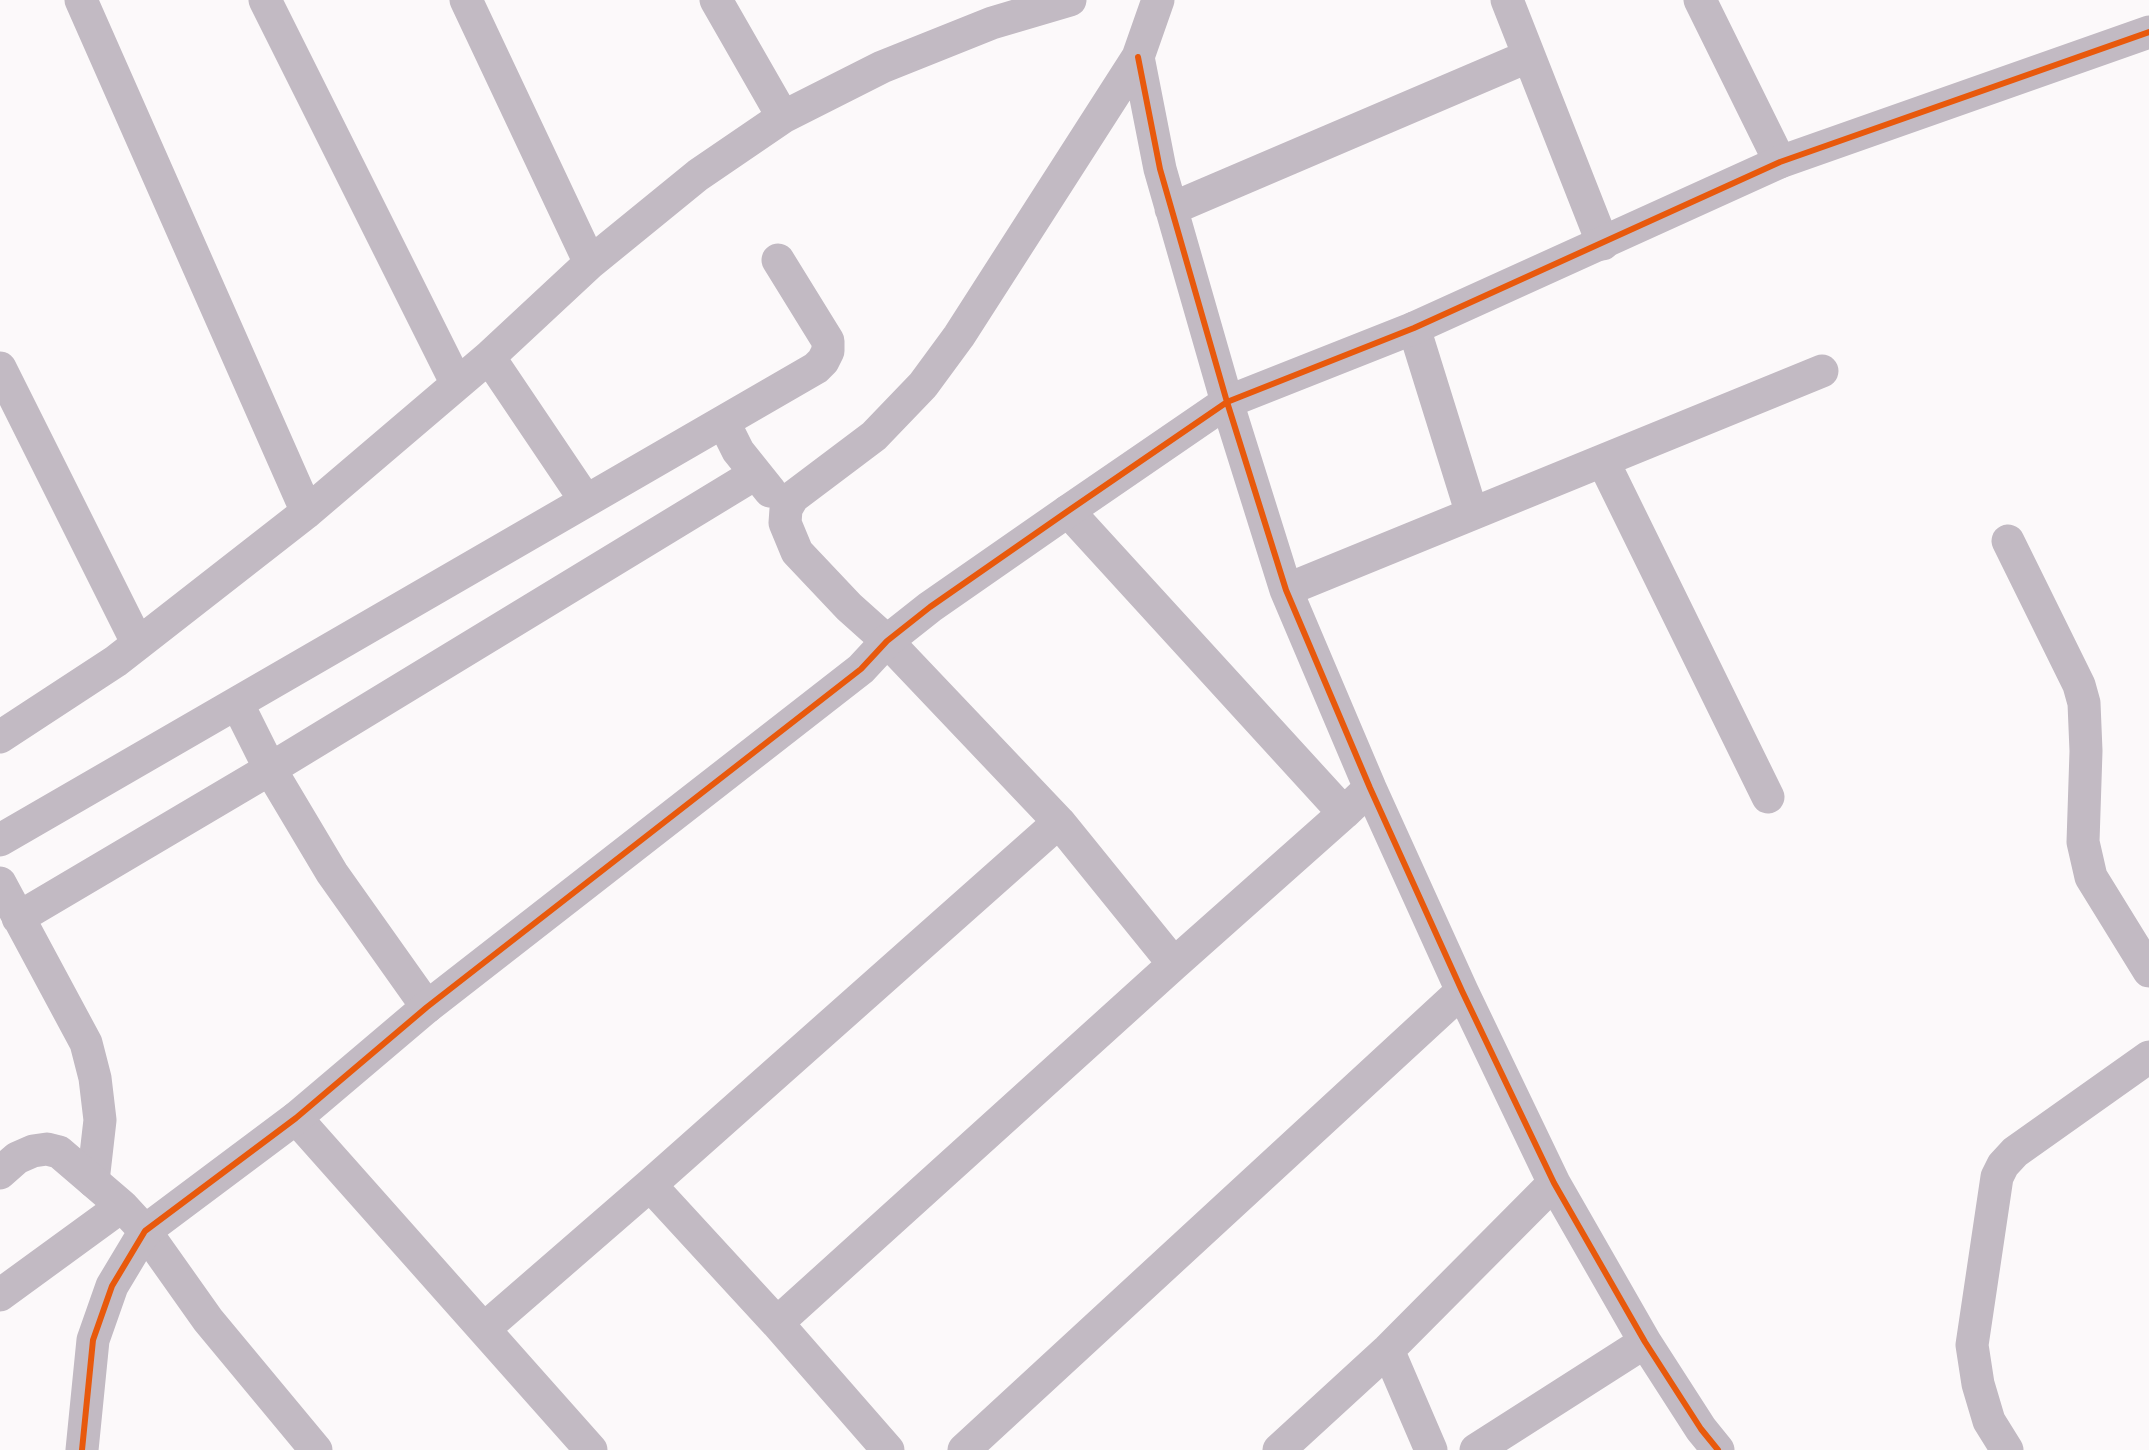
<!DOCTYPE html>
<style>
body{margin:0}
canvas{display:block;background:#fcf9fa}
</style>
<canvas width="2149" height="1450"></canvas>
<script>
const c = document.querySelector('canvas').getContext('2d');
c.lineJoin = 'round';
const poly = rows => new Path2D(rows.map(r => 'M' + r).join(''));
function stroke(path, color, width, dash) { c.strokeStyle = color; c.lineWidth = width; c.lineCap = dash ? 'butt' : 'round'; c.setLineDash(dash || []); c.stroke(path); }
stroke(poly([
 [81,0,307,512],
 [265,0,457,384],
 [466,0,590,263],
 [716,0,783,117],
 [1158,0,1138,57,959,336,923,385,874,436,793,497,786,509,785,523,797,552,849,607,887,641,1059,822,1174,964],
 [1507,0,1603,244],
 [1700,0,1780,162],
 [1138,57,1160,169,1227,402,1286,590,1370,788,1462,991,1554,1183,1645,1342,1701,1429,1718,1450],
 [1171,209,1529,56],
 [1414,328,1472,514],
 [489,357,586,501],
 [0,368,138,644],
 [724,423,738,451,770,491],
 [1603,461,1768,797],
 [1068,511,1344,813],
 [2008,541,2079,685,2084,703,2086,751,2083,842,2091,877,2149,971],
 [1286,590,1822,371],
 [237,703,270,769,332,873,427,1007],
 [0,737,116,661,307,512,489,357,590,263,698,175,783,117,882,67,992,23,1070,0],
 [0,840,816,368,823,361,828,351,828,341,778,260],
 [0,883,86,1043,95,1078,100,1120,93,1181],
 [18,918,270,769,755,474],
 [296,1118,591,1450],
 [650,1185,777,1323,888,1450],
 [145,1231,208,1320,316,1450],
 [777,1323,1174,964,1344,813,1370,788],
 [484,1329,650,1185,1059,822],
 [1388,1350,1431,1450],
 [964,1450,1462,991],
 [1279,1450,1388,1350,1554,1183],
 [1476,1450,1645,1342],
 [2007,1450,1989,1421,1978,1384,1972,1345,1997,1177,2003,1165,2015,1152,2149,1057]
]), '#c2bac3', 33);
stroke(poly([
 [0,1173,17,1158,33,1151,47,1149,59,1152,122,1206,145,1231],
 [0,1295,122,1206],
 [82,1450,93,1340,112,1286,145,1231,296,1118,427,1007,861,669,887,641,930,607,1068,511,1227,402,1414,328,1780,162,2149,32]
]), '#c2bac3', 33);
stroke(poly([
 [1138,57,1160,169,1227,402,1286,590,1370,788,1462,991,1554,1183,1645,1342,1701,1429,1718,1450],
 [82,1450,93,1340,112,1286,145,1231,296,1118,427,1007,861,669,887,641,930,607,1068,511,1227,402,1414,328,1780,162,2149,32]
]), '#e8590c', 6);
</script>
